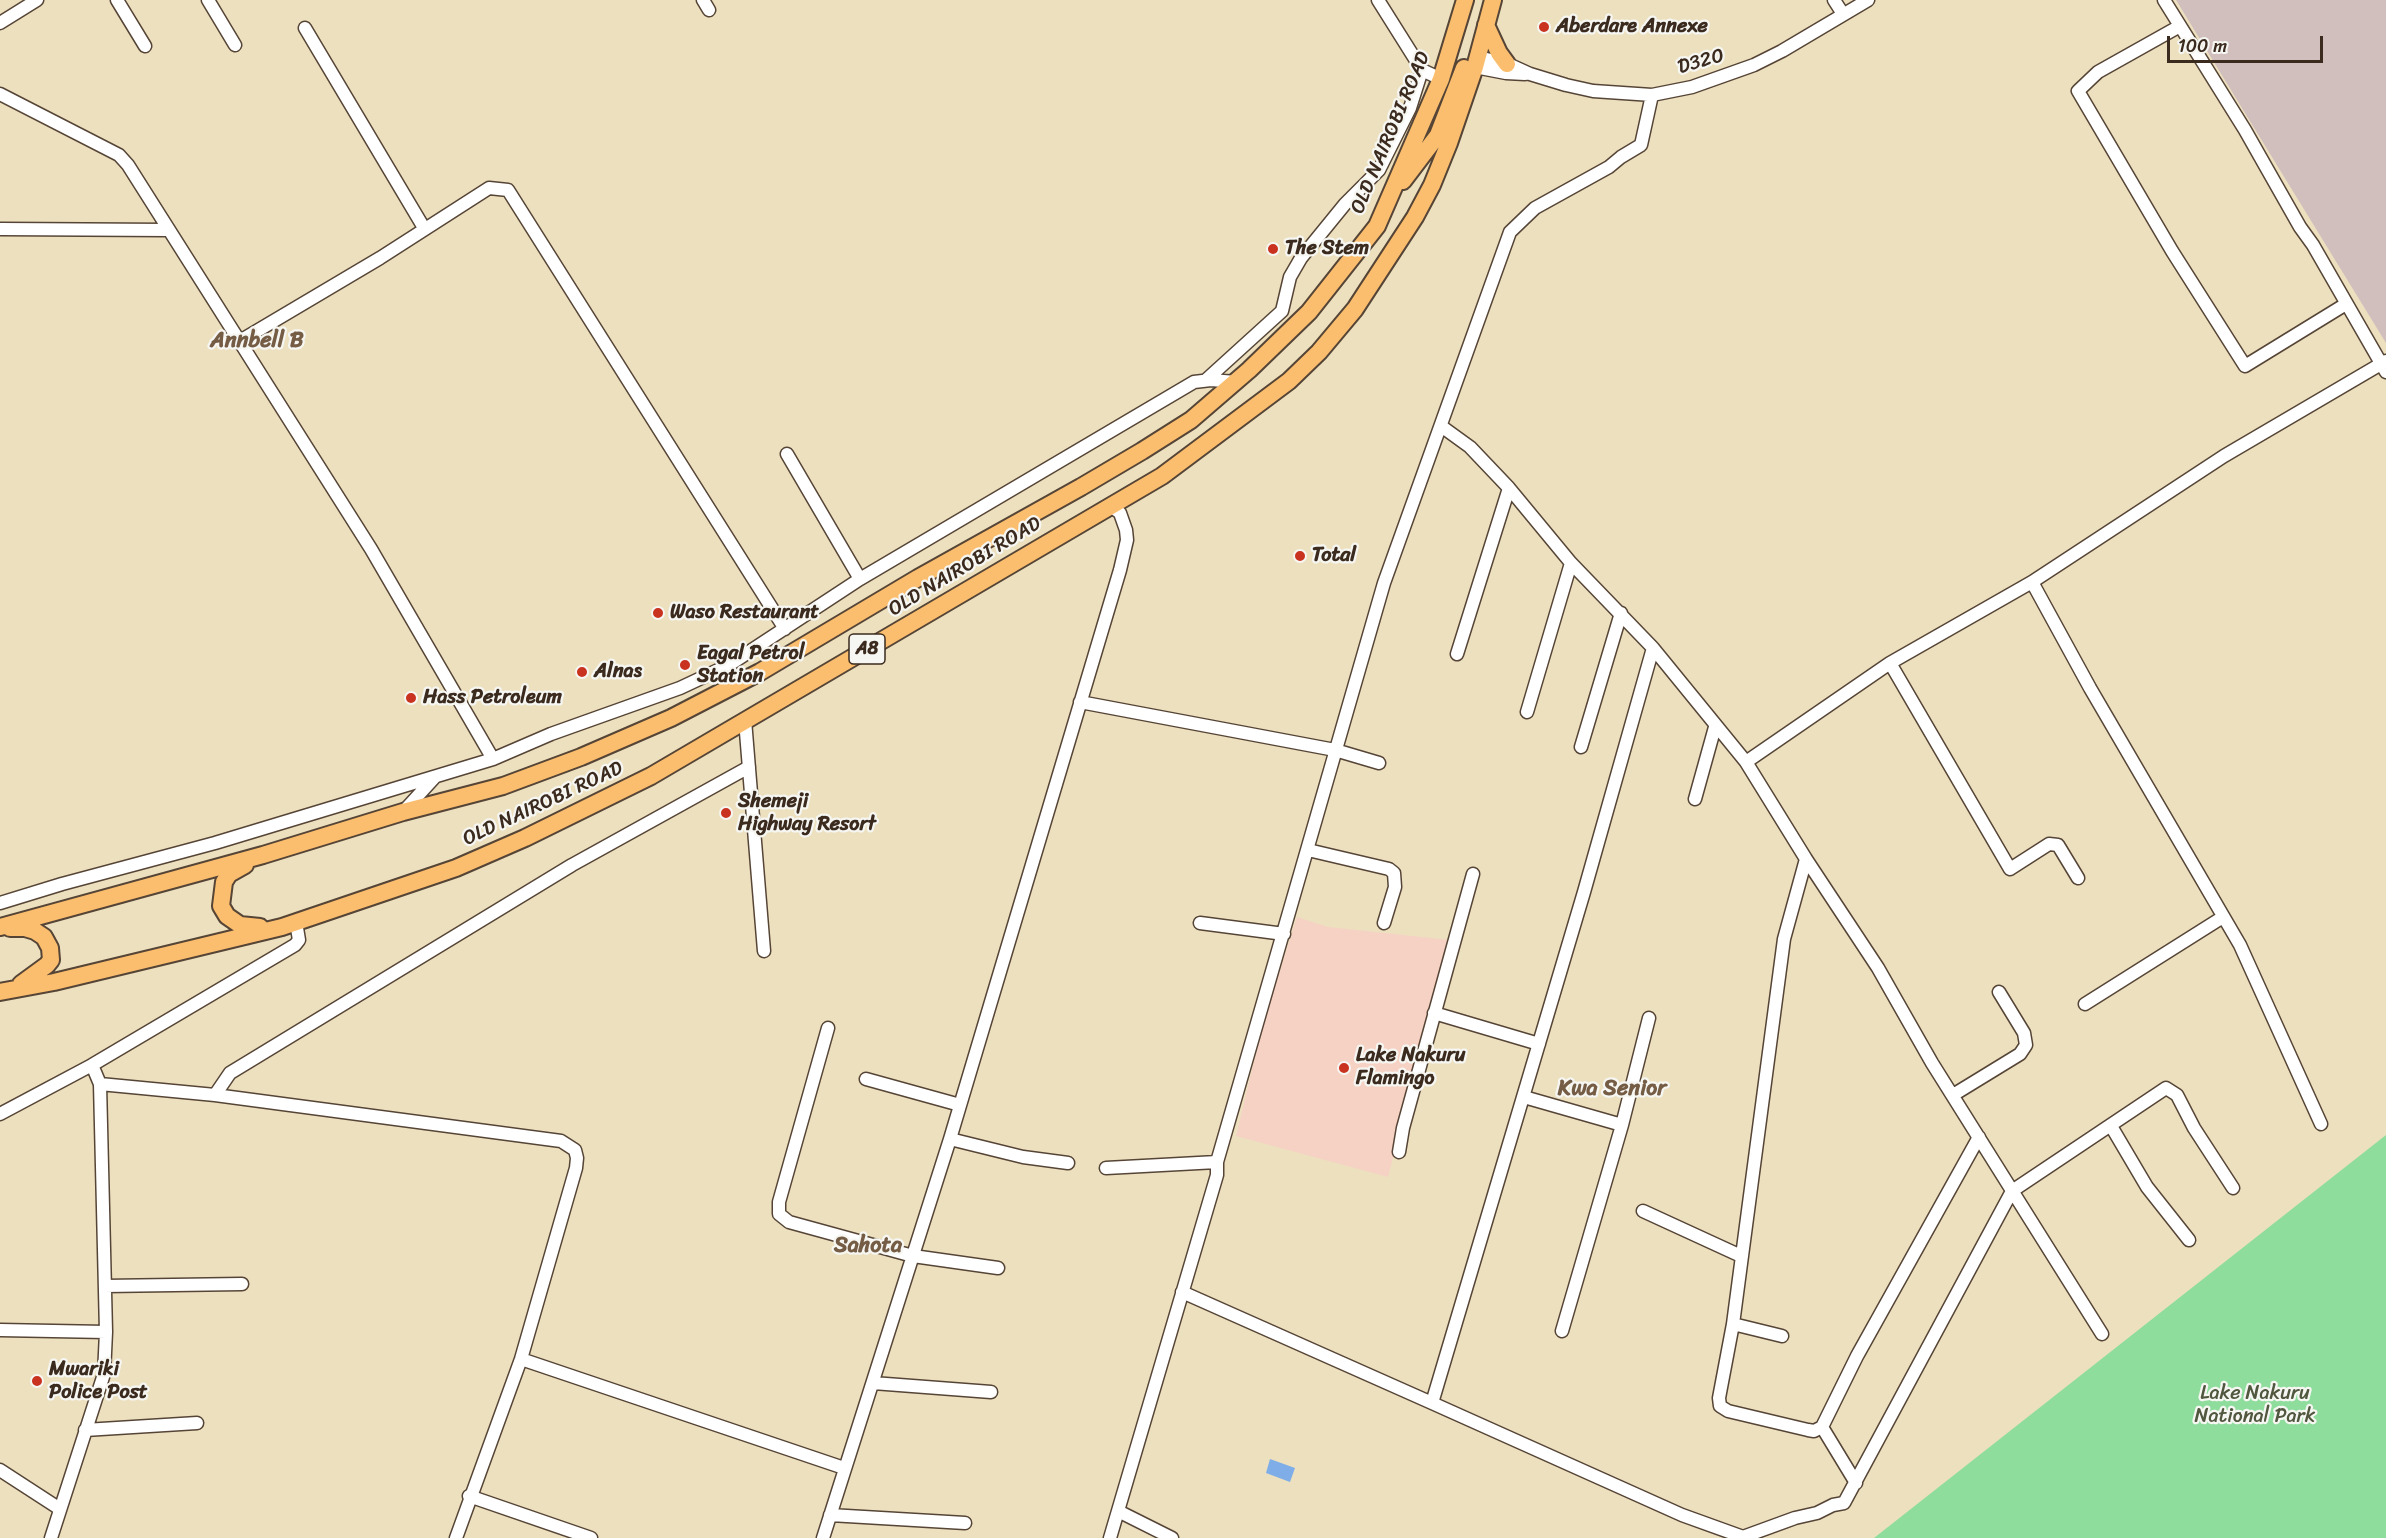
<!DOCTYPE html>
<style>
body{margin:0}
#map{position:relative;width:2386px;height:1538px;overflow:hidden;background:#ece0bf;font-family:Sriracha,sans-serif}
canvas{display:block}
.scale{position:absolute;left:2167px;top:36px;width:156px;height:27px;box-sizing:border-box;border:3px solid #3b2a1e;border-top:0;padding-left:8px;font-size:18px;line-height:21px;white-space:nowrap;color:#3b2a1e;-webkit-text-stroke:4px #f6f6f2;paint-order:stroke}
</style>
<div id="map">
<canvas width="2386" height="1538"></canvas>
<div class="scale">100 m</div>
</div>
<script>
const c = document.querySelector('canvas').getContext('2d');
c.lineJoin = 'round';
function fillPath(path, color) { c.fillStyle = color; c.fill(path, 'evenodd'); }
const poly = rows => new Path2D(rows.map(r => 'M' + r).join(''));
function stroke(path, color, width, dash) { c.strokeStyle = color; c.lineWidth = width; c.lineCap = dash ? 'butt' : 'round'; c.setLineDash(dash || []); c.stroke(path); }
function write(font, color, halo, rows, align = 'center') {
  c.font = font + ' Sriracha,sans-serif'; c.lineWidth = 4.5; c.setLineDash([]); c.textBaseline = 'middle'; c.strokeStyle = halo; c.fillStyle = color; for (const [text, x, y, turn = 0] of rows) {
    c.save(); c.translate(x, y); c.rotate((+turn || 0) * Math.PI / 180); c.textAlign = isNaN(turn) ? turn : align; if (halo) c.strokeText(text, 0, 0); c.fillText(text, 0, 0); c.restore();
  }
}
fillPath(poly([
 [1297,917,1328,927,1450,940,1388,1177,1236,1136,1264,1020]
]), '#f6d2c4');
fillPath(poly([
 [2176,0,2386,0,2386,343,2248,118]
]), '#d1bfbe');
fillPath(poly([
 [2386,1135,2386,1538,1874,1538]
]), '#8edd9d');
fillPath(poly([
 [1270,1459,1295,1468,1290,1482,1266,1473]
]), '#7eade8');
const minor = poly([
 [117,0,145,46],
 [208,0,235,45],
 [703,0,709,10],
 [1378,0,1422,70,1441,79],
 [1834,0,1843,14],
 [2164,0,2245,130,2300,227,2313,245,2386,372],
 [0,23,37,0],
 [2180,26,2098,72,2078,91,2172,251,2245,366,2346,304],
 [305,28,424,228],
 [1478,57,1508,64,1530,74,1566,85,1593,91,1652,95,1692,87,1754,65,1782,51,1868,0],
 [1475,67,1506,73,1525,74],
 [0,94,119,155,128,165,371,549,493,759],
 [0,229,169,230],
 [240,341,380,258,489,188,508,190,785,629],
 [1206,380,1282,311,1290,277,1301,258,1345,204,1379,170,1410,108,1422,70],
 [1441,426,1470,447,1509,488,1571,563,1653,648,1746,762,1806,859,1878,968,1932,1063,2102,1334],
 [787,454,860,579],
 [2032,582,2090,688,2240,945,2321,1124],
 [1457,654,1509,488],
 [1890,663,2010,869,2049,844,2058,845,2078,878],
 [1080,702,1335,750,1379,763],
 [1527,712,1571,563],
 [745,720,764,951],
 [1581,747,1621,613],
 [1746,762,1890,663,2032,582,2224,456,2386,361],
 [1695,799,1715,727],
 [403,812,435,777],
 [1308,850,1389,869,1394,873,1395,887,1384,923],
 [1806,859,1784,939,1733,1324,1719,1398,1720,1406,1728,1411,1808,1430,1814,1431,1822,1427,1857,1356,1979,1137],
 [0,903,62,884,215,843,493,759,551,734,680,688,729,665,860,579,1194,382,1211,380,1236,382],
 [1200,923,1284,934],
 [2085,1004,2223,917],
 [1434,1013,1539,1044],
 [828,1028,779,1202,779,1214,789,1222,913,1256,998,1268],
 [866,1079,960,1105],
 [100,1084,215,1095,561,1141,575,1150,577,1158,576,1168,521,1359,456,1538],
 [215,1095,230,1073,572,865,749,767],
 [1953,1095,2020,1054,2026,1045,2024,1033,1999,992],
 [1524,1097,1622,1125],
 [0,1114,92,1065,295,945,299,940,296,922],
 [2111,1126,2147,1187,2189,1240],
 [950,1139,1023,1157,1068,1163],
 [1399,1152,1403,1128,1473,874],
 [1106,1168,1217,1162],
 [1643,1211,1741,1256],
 [105,1286,242,1284],
 [1182,1292,1432,1403,1584,892,1653,648],
 [1733,1324,1782,1336],
 [0,1330,106,1332],
 [1562,1331,1622,1125,1649,1018],
 [521,1359,844,1468],
 [873,1383,991,1392],
 [1432,1403,1682,1515,1743,1537,1795,1518,1817,1513,1833,1505,1844,1503,2012,1191,2166,1088,2177,1095,2194,1128,2233,1188],
 [1822,1427,1856,1483],
 [85,1430,197,1423],
 [0,1470,60,1509],
 [469,1496,591,1538],
 [1118,1511,1172,1538],
 [830,1515,965,1523],
 [51,1538,104,1374,106,1332,100,1084,92,1065],
 [823,1538,950,1139,1120,570,1127,540,1126,530,1120,513,1111,506],
 [1110,1538,1217,1175,1217,1162,1384,583,1510,232,1535,208,1609,167,1621,157,1641,145,1652,95]
]);
const highway = poly([
 [1486,25,1499,53,1507,64],
 [1403,181,1438,135,1464,68],
 [245,865,229,874,224,882,221,906,227,916,240,925,260,927],
 [0,927,263,855,403,812,503,786,581,757,671,718,760,672,918,578,1081,487,1142,451,1191,420,1249,370,1309,312,1377,226,1441,79,1465,0],
 [10,928,25,928,35,931,44,937,50,948,51,960,47,965,21,984],
 [0,992,54,982,282,927,456,868,525,838,651,776,1162,476,1289,381,1319,352,1355,309,1415,217,1432,185,1449,143,1475,67,1493,0]
]);
stroke(minor, '#564536', 15);
stroke(highway, '#564536', 20);
stroke(minor, '#fff', 12);
stroke(highway, '#fbbe6e', 16);
for (const [x, y, r, color] of [
 [1544,27,6,"#c8321e"],
 [1273,249,6,"#c8321e"],
 [1300,556,6,"#c8321e"],
 [658,613,6,"#c8321e"],
 [685,665,6,"#c8321e"],
 [582,672,6,"#c8321e"],
 [411,698,6,"#c8321e"],
 [726,813,6,"#c8321e"],
 [1344,1068,6,"#c8321e"],
 [37,1381,6,"#c8321e"]
]) { const dot = new Path2D(); dot.arc(x, y, r, 0, 2 * Math.PI); c.fillStyle = color; c.fill(dot); stroke(dot, '#f6f6f2', 2); }
for (const [x, y, w] of [
 [867,649,36]
]) { const box = new Path2D(); box.roundRect(x - w / 2, y - 15, w, 30, 4.5); c.fillStyle = '#f6f6f2'; c.fill(box); stroke(box, '#3b2a1e', 1.5); }
write('bold 18px', '#3b2a1e', null, [
 ["A8",867,649]
]);
write('bold 20px', '#3b2a1e', '#f6f6f2', [
 ["Aberdare Annexe",1556,27],
 ["The Stem",1285,249],
 ["Total",1312,556],
 ["Waso Restaurant",670,613],
 ["Eagal Petrol",697,654],
 ["Station",697,677],
 ["Alnas",594,672],
 ["Hass Petroleum",423,698],
 ["Shemeji",738,802],
 ["Highway Resort",738,825],
 ["Lake Nakuru",1356,1056],
 ["Flamingo",1356,1079],
 ["Mwariki",49,1370],
 ["Police Post",49,1393]
], 'left');
write('20px', '#3b2a1e', '#f6f6f2', [
 ["D320",1701,62,-16],
 ["OLD NAIROBI ROAD",1391,133,-67],
 ["OLD NAIROBI ROAD",965,567,-31],
 ["OLD NAIROBI ROAD",543,804,-25]
]);
write('20px', '#50573e', '#f6f6f2', [
 ["Lake Nakuru",2255,1394],
 ["National Park",2255,1417]
]);
write('bold 22px', '#755c44', '#f6f6f2', [
 ["Annbell B",257,341],
 ["Kwa Senior",1612,1089],
 ["Sahota",868,1246]
]);
</script>
